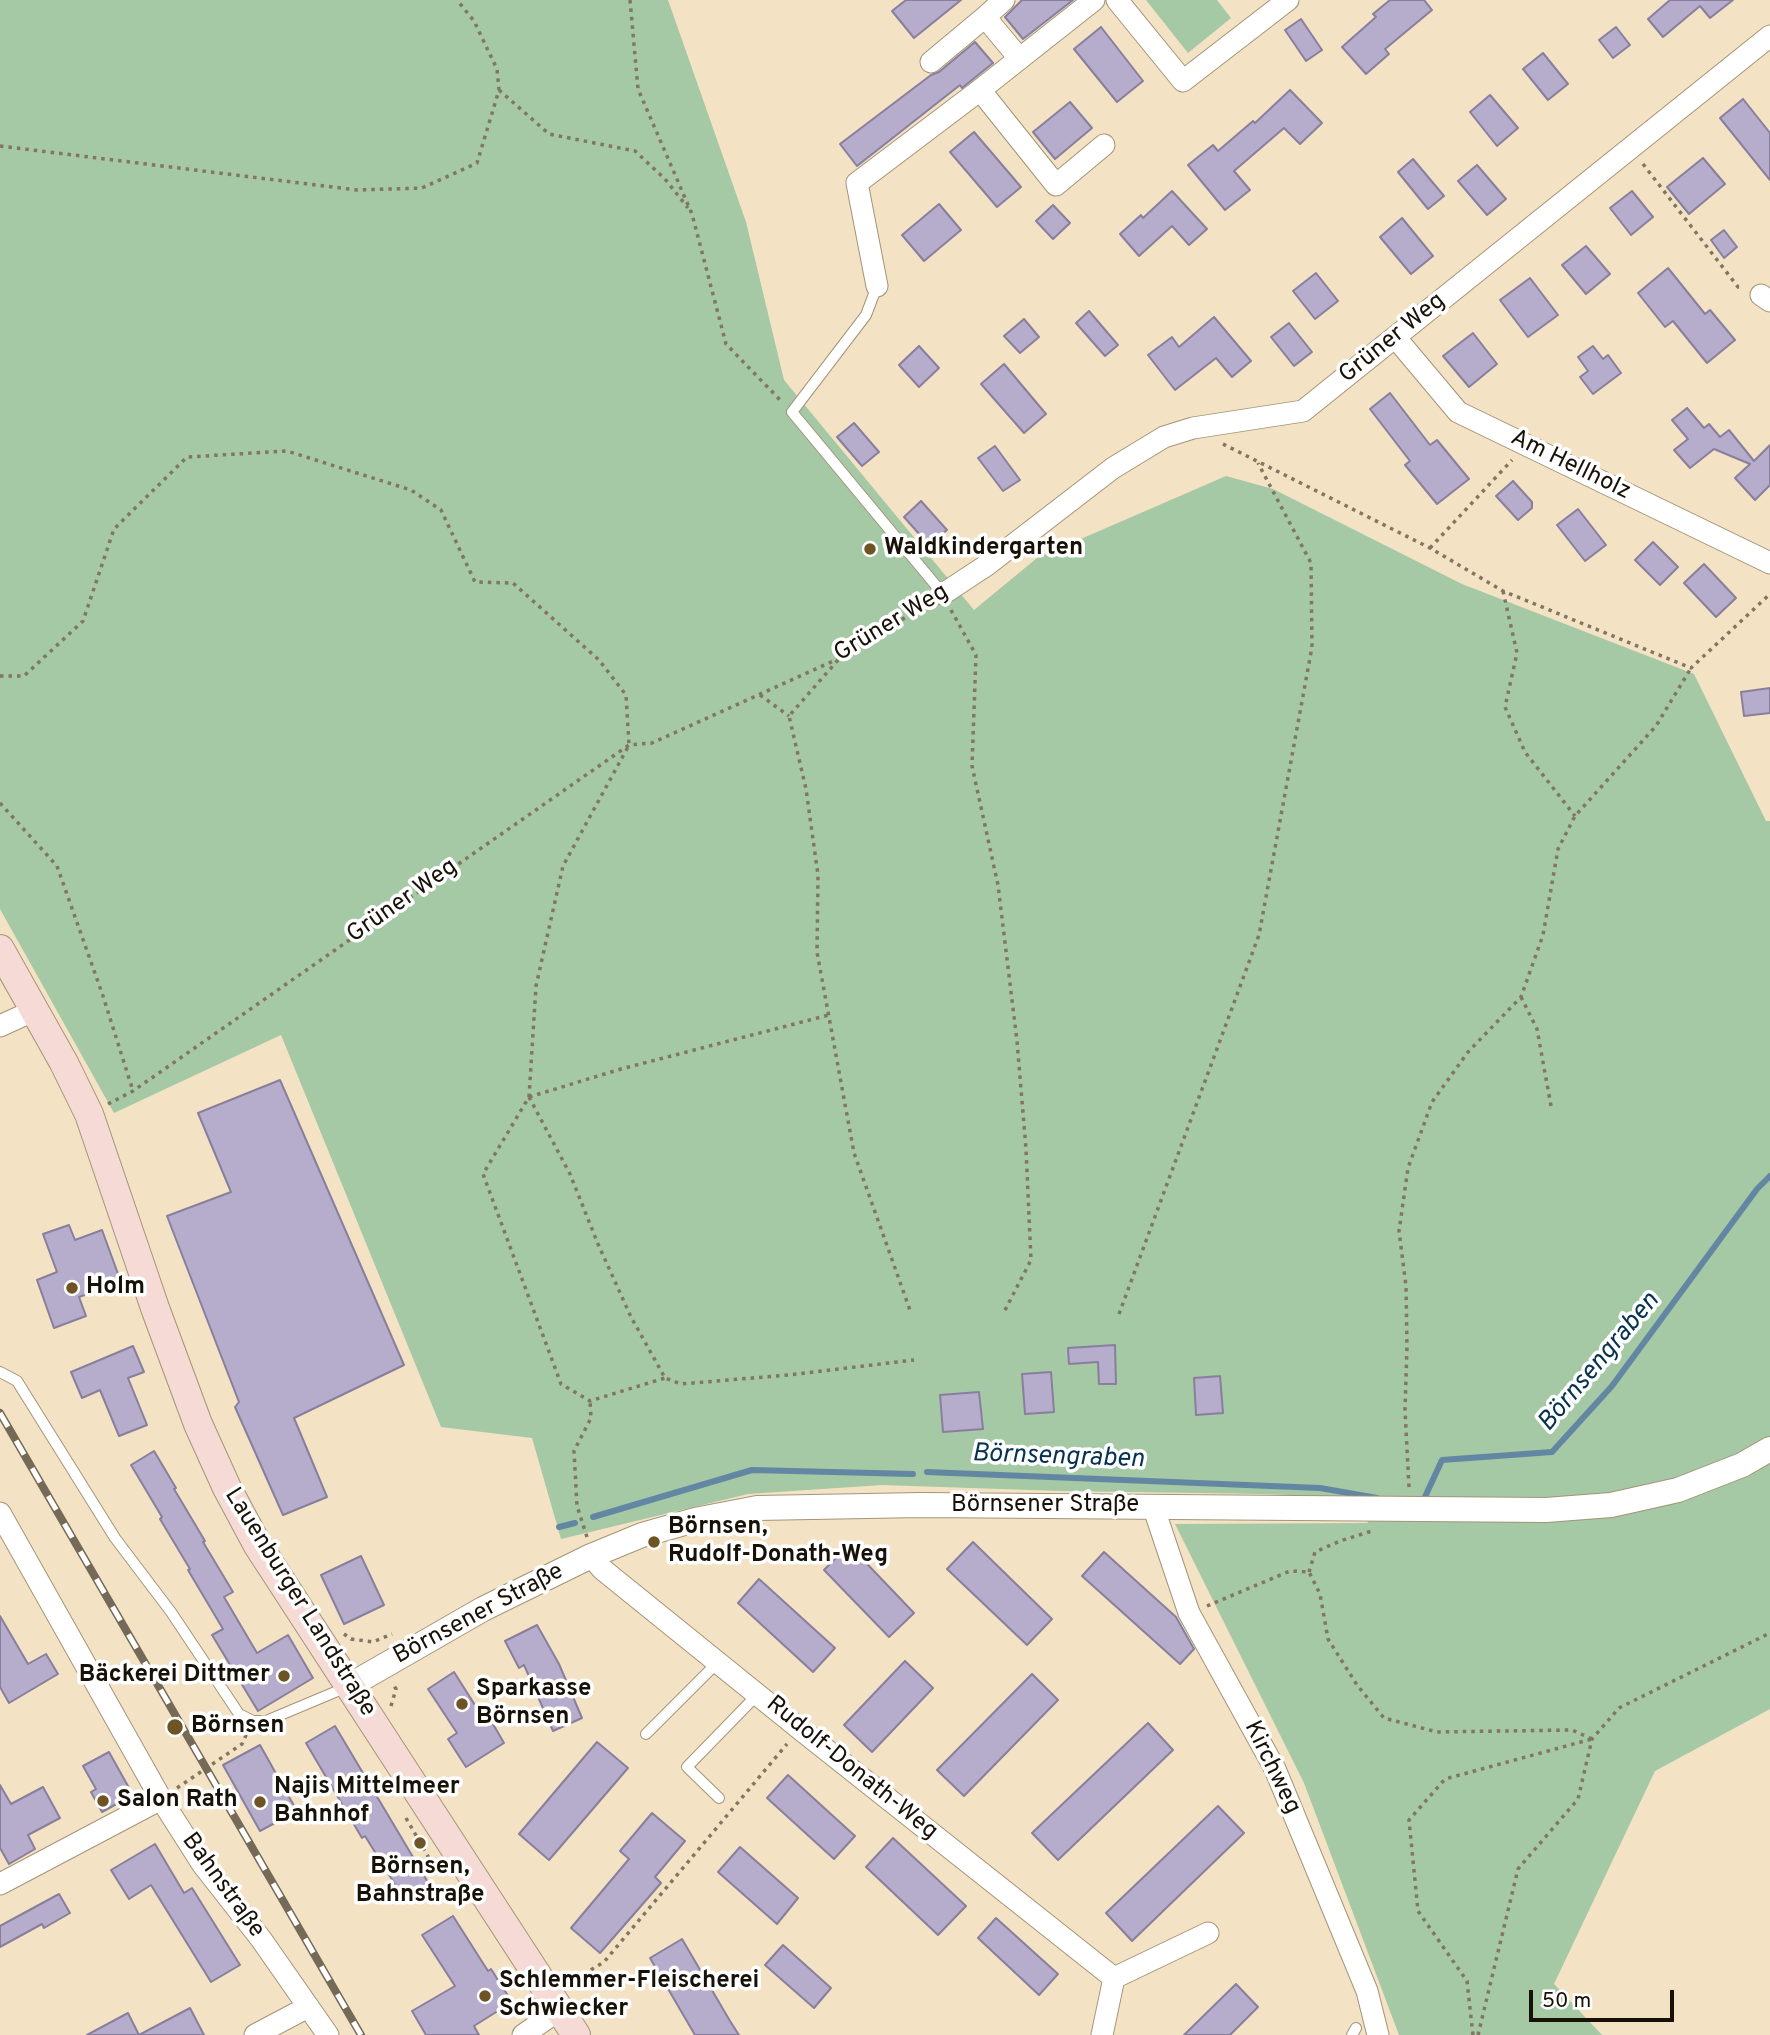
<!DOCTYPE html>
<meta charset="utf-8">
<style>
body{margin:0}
#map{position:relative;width:1770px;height:2035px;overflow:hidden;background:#f4e2c4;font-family:Overpass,sans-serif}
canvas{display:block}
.scale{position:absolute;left:1529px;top:1990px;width:145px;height:32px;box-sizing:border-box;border:4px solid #171107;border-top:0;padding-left:9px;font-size:21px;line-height:24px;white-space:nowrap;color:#171107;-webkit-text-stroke:5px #fff;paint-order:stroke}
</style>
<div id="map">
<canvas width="1770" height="2035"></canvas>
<div class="scale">50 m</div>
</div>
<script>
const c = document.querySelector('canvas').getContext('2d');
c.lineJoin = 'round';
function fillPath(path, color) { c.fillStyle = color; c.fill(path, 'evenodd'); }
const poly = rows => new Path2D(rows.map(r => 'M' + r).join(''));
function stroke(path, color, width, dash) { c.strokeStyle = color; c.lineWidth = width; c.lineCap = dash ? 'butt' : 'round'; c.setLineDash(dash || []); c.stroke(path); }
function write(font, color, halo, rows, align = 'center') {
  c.font = font + ' Overpass,sans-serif'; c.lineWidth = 7; c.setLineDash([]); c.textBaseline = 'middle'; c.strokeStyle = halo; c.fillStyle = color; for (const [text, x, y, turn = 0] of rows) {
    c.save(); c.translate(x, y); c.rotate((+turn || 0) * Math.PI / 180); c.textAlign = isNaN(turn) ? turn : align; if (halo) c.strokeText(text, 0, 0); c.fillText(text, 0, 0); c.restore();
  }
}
fillPath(poly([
 [0,0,668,0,746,222,784,380,974,610,1037,558,1226,476,1273,489,1462,584,1694,674,1766,821,1770,821,1770,1709,1655,1771,1554,1984,1602,2035,1399,2035,1304,1783,1175,1524,1368,1523,1361,1498,1265,1494,1060,1491,882,1485,748,1494,561,1539,532,1438,441,1427,281,1035,114,1113,0,909],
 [1146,0,1217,0,1231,18,1188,53]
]), '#a5c8a5');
stroke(poly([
 [927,1472,1320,1488,1377,1498],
 [1424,1499,1442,1460,1552,1452,1612,1386,1757,1189,1770,1176],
 [593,1517,752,1470,913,1474],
 [559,1527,575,1523]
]), '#6387a2', 6);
const building = poly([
 [906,0,961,0,914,38,892,11,906,0],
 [1022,0,1073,0,1023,39,1005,17,1022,0],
 [1390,0,1424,0,1432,10,1385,49,1389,54,1366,74,1342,47,1376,17,1373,14,1390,0],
 [1670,0,1733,0,1710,18,1700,6,1663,37,1648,19,1670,0],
 [1301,19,1322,50,1306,61,1285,30,1301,19],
 [1101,27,1143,81,1117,102,1074,49,1101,27],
 [1616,27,1630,45,1613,58,1599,40,1616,27],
 [975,42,993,63,962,88,960,85,857,166,840,144,931,75,939,72,975,42],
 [1543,53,1568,84,1548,100,1523,69,1543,53],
 [1290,90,1322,123,1300,144,1284,128,1234,171,1250,190,1225,210,1188,165,1213,145,1218,151,1253,121,1255,123,1290,90],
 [1490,95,1518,128,1497,146,1470,112,1490,95],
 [1743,99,1770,133,1770,180,1720,118,1743,99],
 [1070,102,1092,128,1055,159,1033,132,1070,102],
 [974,132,1021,187,997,207,950,152,974,132],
 [1703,158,1725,184,1689,214,1667,187,1703,158],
 [1413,159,1444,196,1428,209,1398,172,1413,159],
 [1477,165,1506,199,1487,215,1458,181,1477,165],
 [1172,191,1207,229,1189,245,1172,226,1139,256,1120,234,1141,215,1143,218,1172,191],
 [1632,191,1653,217,1631,235,1610,208,1632,191],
 [939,204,961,230,924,261,902,235,939,204],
 [1053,205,1070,223,1053,239,1036,221,1053,205],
 [1402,218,1433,256,1411,274,1380,237,1402,218],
 [1724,230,1737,247,1724,258,1711,240,1724,230],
 [1586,246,1610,274,1586,294,1562,265,1586,246],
 [1668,268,1705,314,1710,310,1735,340,1707,363,1673,321,1665,327,1638,293,1668,268],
 [1316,273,1338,301,1315,319,1293,291,1316,273],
 [1530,278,1558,315,1528,337,1500,300,1530,278],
 [1089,311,1118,345,1105,356,1076,323,1089,311],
 [1214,317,1251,361,1232,377,1216,358,1175,390,1148,355,1172,337,1179,347,1214,317],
 [1024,319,1039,337,1020,353,1004,336,1024,319],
 [1289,323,1312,352,1294,366,1271,337,1289,323],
 [1473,333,1497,364,1469,387,1443,356,1473,333],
 [919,346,939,368,919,387,899,365,919,346],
 [1593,346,1603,359,1608,355,1621,373,1593,394,1580,377,1588,371,1578,357,1593,346],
 [1004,364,1046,414,1024,433,981,384,1004,364],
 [1390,393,1430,445,1437,440,1469,479,1437,504,1405,465,1410,461,1370,409,1390,393],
 [1687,408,1704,428,1709,424,1720,437,1729,430,1754,461,1770,445,1770,485,1755,500,1735,478,1750,464,1714,449,1690,468,1674,450,1688,439,1672,420,1687,408],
 [854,423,879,452,862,466,837,437,854,423],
 [995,446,1020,480,1003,491,978,458,995,446],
 [1513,481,1532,502,1532,508,1518,520,1496,496,1513,481],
 [921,501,947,530,929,545,904,517,921,501],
 [1578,509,1606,545,1585,561,1557,525,1578,509],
 [1653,542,1678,567,1660,585,1635,560,1653,542],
 [1704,564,1736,598,1716,617,1684,583,1704,564],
 [1770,688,1770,713,1744,716,1741,692,1770,688],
 [280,1080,404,1365,294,1418,327,1497,283,1515,235,1407,239,1402,167,1216,231,1192,198,1113,280,1080],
 [69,1225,75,1240,102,1230,121,1282,79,1297,86,1316,54,1328,37,1280,57,1272,43,1234,69,1225],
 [1115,1345,1116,1384,1099,1384,1098,1362,1069,1364,1068,1348,1115,1345],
 [133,1346,144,1372,128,1378,147,1425,119,1436,100,1390,82,1398,71,1372,133,1346],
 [1051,1372,1054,1412,1025,1414,1022,1374,1051,1372],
 [1220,1376,1223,1413,1196,1415,1194,1378,1220,1376],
 [979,1392,983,1429,943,1432,940,1395,979,1392],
 [154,1451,176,1488,174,1489,205,1541,203,1542,233,1592,224,1597,257,1653,288,1635,313,1678,258,1711,212,1635,223,1629,188,1570,190,1569,160,1519,162,1517,131,1465,154,1451],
 [973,1542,1052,1619,1027,1645,947,1569,973,1542],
 [849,1545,914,1613,889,1637,824,1570,849,1545],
 [1104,1552,1176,1617,1194,1649,1180,1664,1082,1576,1104,1552],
 [361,1556,384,1605,344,1624,321,1575,361,1556],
 [759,1579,835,1648,813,1672,738,1603,759,1579],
 [0,1616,28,1664,46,1654,58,1674,9,1703,0,1687,0,1616],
 [537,1625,559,1664,582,1718,553,1731,524,1665,519,1668,505,1641,537,1625],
 [905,1661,933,1688,872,1752,844,1725,905,1661],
 [454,1672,480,1713,497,1703,505,1717,493,1724,504,1743,466,1767,448,1739,457,1733,428,1689,454,1672],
 [1032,1674,1058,1700,964,1796,937,1770,1032,1674],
 [1148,1723,1173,1750,1058,1860,1032,1833,1148,1723],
 [335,1726,429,1884,404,1899,365,1836,362,1838,306,1743,335,1726],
 [597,1742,628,1768,549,1860,519,1834,597,1742],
 [260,1745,297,1811,260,1831,223,1765,260,1745],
 [109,1752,133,1795,102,1812,91,1792,96,1789,83,1766,109,1752],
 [788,1775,855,1836,834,1859,767,1798,788,1775],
 [0,1785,11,1804,43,1787,60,1818,28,1835,35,1849,9,1864,0,1848,0,1785],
 [1218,1806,1244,1833,1132,1941,1106,1913,1218,1806],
 [652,1813,685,1841,655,1877,661,1883,600,1953,571,1928,629,1859,620,1851,652,1813],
 [893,1838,966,1906,938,1935,866,1867,893,1838],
 [155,1844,184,1893,192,1888,240,1965,211,1982,151,1885,129,1899,111,1870,155,1844],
 [740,1847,798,1898,777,1924,718,1872,740,1847],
 [59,1894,70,1913,44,1928,42,1924,0,1947,0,1926,59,1894],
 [453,1916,488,1971,491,1969,512,2002,474,2026,479,2035,426,2035,412,2011,455,1986,422,1935,453,1916],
 [996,1918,1058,1974,1039,1995,978,1938,996,1918],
 [682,1939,730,2021,739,2035,695,2035,650,1958,682,1939],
 [783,1945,831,1988,814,2008,765,1965,783,1945],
 [1236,1984,1258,2007,1230,2035,1184,2035,1236,1984],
 [190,2008,204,2035,87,2035,128,2013,139,2035,190,2008]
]);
fillPath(building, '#b6accb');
stroke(building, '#887f9c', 2);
const service = poly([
 [877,286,866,315,792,412,943,594],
 [0,1372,17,1381,115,1538,171,1612,239,1714,253,1721,266,1721,347,1687],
 [646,1734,718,1662],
 [719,1798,687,1767,758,1694],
 [1352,2035,1356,2028]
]);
const minor = poly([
 [1117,0,1183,81,1288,0],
 [985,17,1004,0],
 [931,62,985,17,1019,58],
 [980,90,1056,185,1104,145],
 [877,286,857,183,980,90,1094,0],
 [1761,295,1770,301],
 [1395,337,1458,412,1770,563],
 [943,594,987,565,1113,468,1164,437,1193,428,1303,411,1770,36],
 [0,1026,35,1010],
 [1153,1506,1189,1613,1275,1769,1367,1991,1378,2035],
 [0,1513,161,1799,203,1865,261,1939,328,2035],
 [591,1556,602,1569,800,1729,1114,1978],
 [0,1884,161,1799],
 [1114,1978,1208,1933],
 [255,2035,308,2007],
 [523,2035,559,2010],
 [1102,2035,1114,1978]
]);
const tertiary = poly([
 [349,1686,483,1609,591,1556,642,1535,695,1520,757,1508,921,1505,1546,1510,1611,1505,1678,1490,1742,1465,1770,1449]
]);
const secondary = poly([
 [0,949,64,1063,89,1114,155,1308,198,1424,227,1488,257,1544,576,2035]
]);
stroke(service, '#a49478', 12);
stroke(minor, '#a49478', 23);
stroke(tertiary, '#a49478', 26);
stroke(secondary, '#a49478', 30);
stroke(poly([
 [630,0,638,89,692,214,726,344,783,403],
 [499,90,549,134,635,151,665,179,688,208],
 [0,146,357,190,422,188,477,163,499,90,497,69,474,21,457,0],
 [1643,164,1738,287,1743,288],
 [1223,444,1430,548,1503,591,1691,668,1770,594],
 [1430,548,1512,460],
 [1503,591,1517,653,1505,707,1525,752,1575,816],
 [951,610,976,655,972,766,998,885,1017,1041,1026,1149,1031,1260,1003,1314],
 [838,660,789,716,806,789,818,875,817,952,854,1153,911,1313],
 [0,676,24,676,83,621,114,529,187,457,287,451,411,490,441,510,475,582,513,583,599,660,626,695,629,745,563,866,536,986,529,1097,483,1174,561,1384,590,1401,665,1378],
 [760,695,789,716],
 [0,803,57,866,103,996,133,1091],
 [1521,997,1537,1029,1551,1106],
 [529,1097,570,1174,598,1244,631,1317,665,1378,681,1384,788,1375,914,1360],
 [529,1097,621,1069,829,1015],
 [108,1104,133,1091,629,745,652,743,840,658,927,604],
 [1119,1314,1259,935,1312,647,1311,563,1258,463],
 [1409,1487,1405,1410,1407,1346,1406,1286,1399,1231,1408,1168,1432,1102,1468,1052,1521,997,1543,935,1558,849,1575,816,1656,726,1691,668],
 [587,1537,577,1506,574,1451,591,1418,590,1401],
 [1309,1572,1315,1552,1340,1541,1375,1530],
 [1207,1606,1290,1571,1309,1572,1320,1594,1328,1639,1357,1685,1384,1718,1437,1732,1572,1730,1592,1739],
 [344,1634,351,1639,373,1642,392,1634],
 [391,1706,396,1689,393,1684],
 [177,1788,242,1744,247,1733],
 [406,1818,433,1865,439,1870],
 [569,1983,604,1962,787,1744],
 [1473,2035,1467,1981,1418,1911,1409,1820,1445,1779,1592,1739],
 [1478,2035,1518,1869,1578,1799,1592,1739,1619,1708,1770,1633]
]), '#817662', 3.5, [3.5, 5]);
stroke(service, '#fff', 10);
stroke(minor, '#fff', 21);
stroke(tertiary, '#fff', 24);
stroke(secondary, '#f6dad5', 28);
const rail = poly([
 [0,1413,361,2035]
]);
stroke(rail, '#756a57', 8);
stroke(rail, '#fff', 5, [16]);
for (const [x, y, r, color] of [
 [870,549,7,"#6e5425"],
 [72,1288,7,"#6e5425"],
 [654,1542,7,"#6e5425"],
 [284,1676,7,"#6e5425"],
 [462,1704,7,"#6e5425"],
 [175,1727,9,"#6e5425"],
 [103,1801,7,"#6e5425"],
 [260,1802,7,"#6e5425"],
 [420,1843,7,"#6e5425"],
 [485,1996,7,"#6e5425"]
]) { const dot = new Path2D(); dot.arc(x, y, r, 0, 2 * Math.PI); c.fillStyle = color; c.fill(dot); stroke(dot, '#fff', 2.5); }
write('24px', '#171107', '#fff', [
 ["Grüner Weg",1393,339,-39],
 ["Am Hellholz",1570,466,26],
 ["Grüner Weg",892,624,-31],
 ["Grüner Weg",403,902,-35],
 ["Börnsener Straße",1045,1506],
 ["Lauenburger Landstraße",299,1603,58],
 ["Börnsener Straße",479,1615,-28],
 ["Kirchweg",1271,1768,64],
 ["Rudolf-Donath-Weg",851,1769,39],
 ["Bahnstraße",222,1886,54]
]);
write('bold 24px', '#171107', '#fff', [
 ["Waldkindergarten",884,549],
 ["Holm",86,1288],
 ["Börnsen,",668,1528],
 ["Rudolf-Donath-Weg",668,1556],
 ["Bäckerei Dittmer",270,1676,"right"],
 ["Sparkasse",476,1690],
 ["Börnsen",476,1718],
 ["Börnsen",191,1727],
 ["Najis Mittelmeer",274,1788],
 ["Bahnhof",274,1816],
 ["Salon Rath",117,1801],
 ["Börnsen,",420,1868,"center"],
 ["Bahnstraße",420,1896,"center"],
 ["Schlemmer-Fleischerei",499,1982],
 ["Schwiecker",499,2010]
], 'left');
write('italic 26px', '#07324f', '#fff', [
 ["Börnsengraben",1600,1363,-50],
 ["Börnsengraben",1058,1458,2]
]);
</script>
